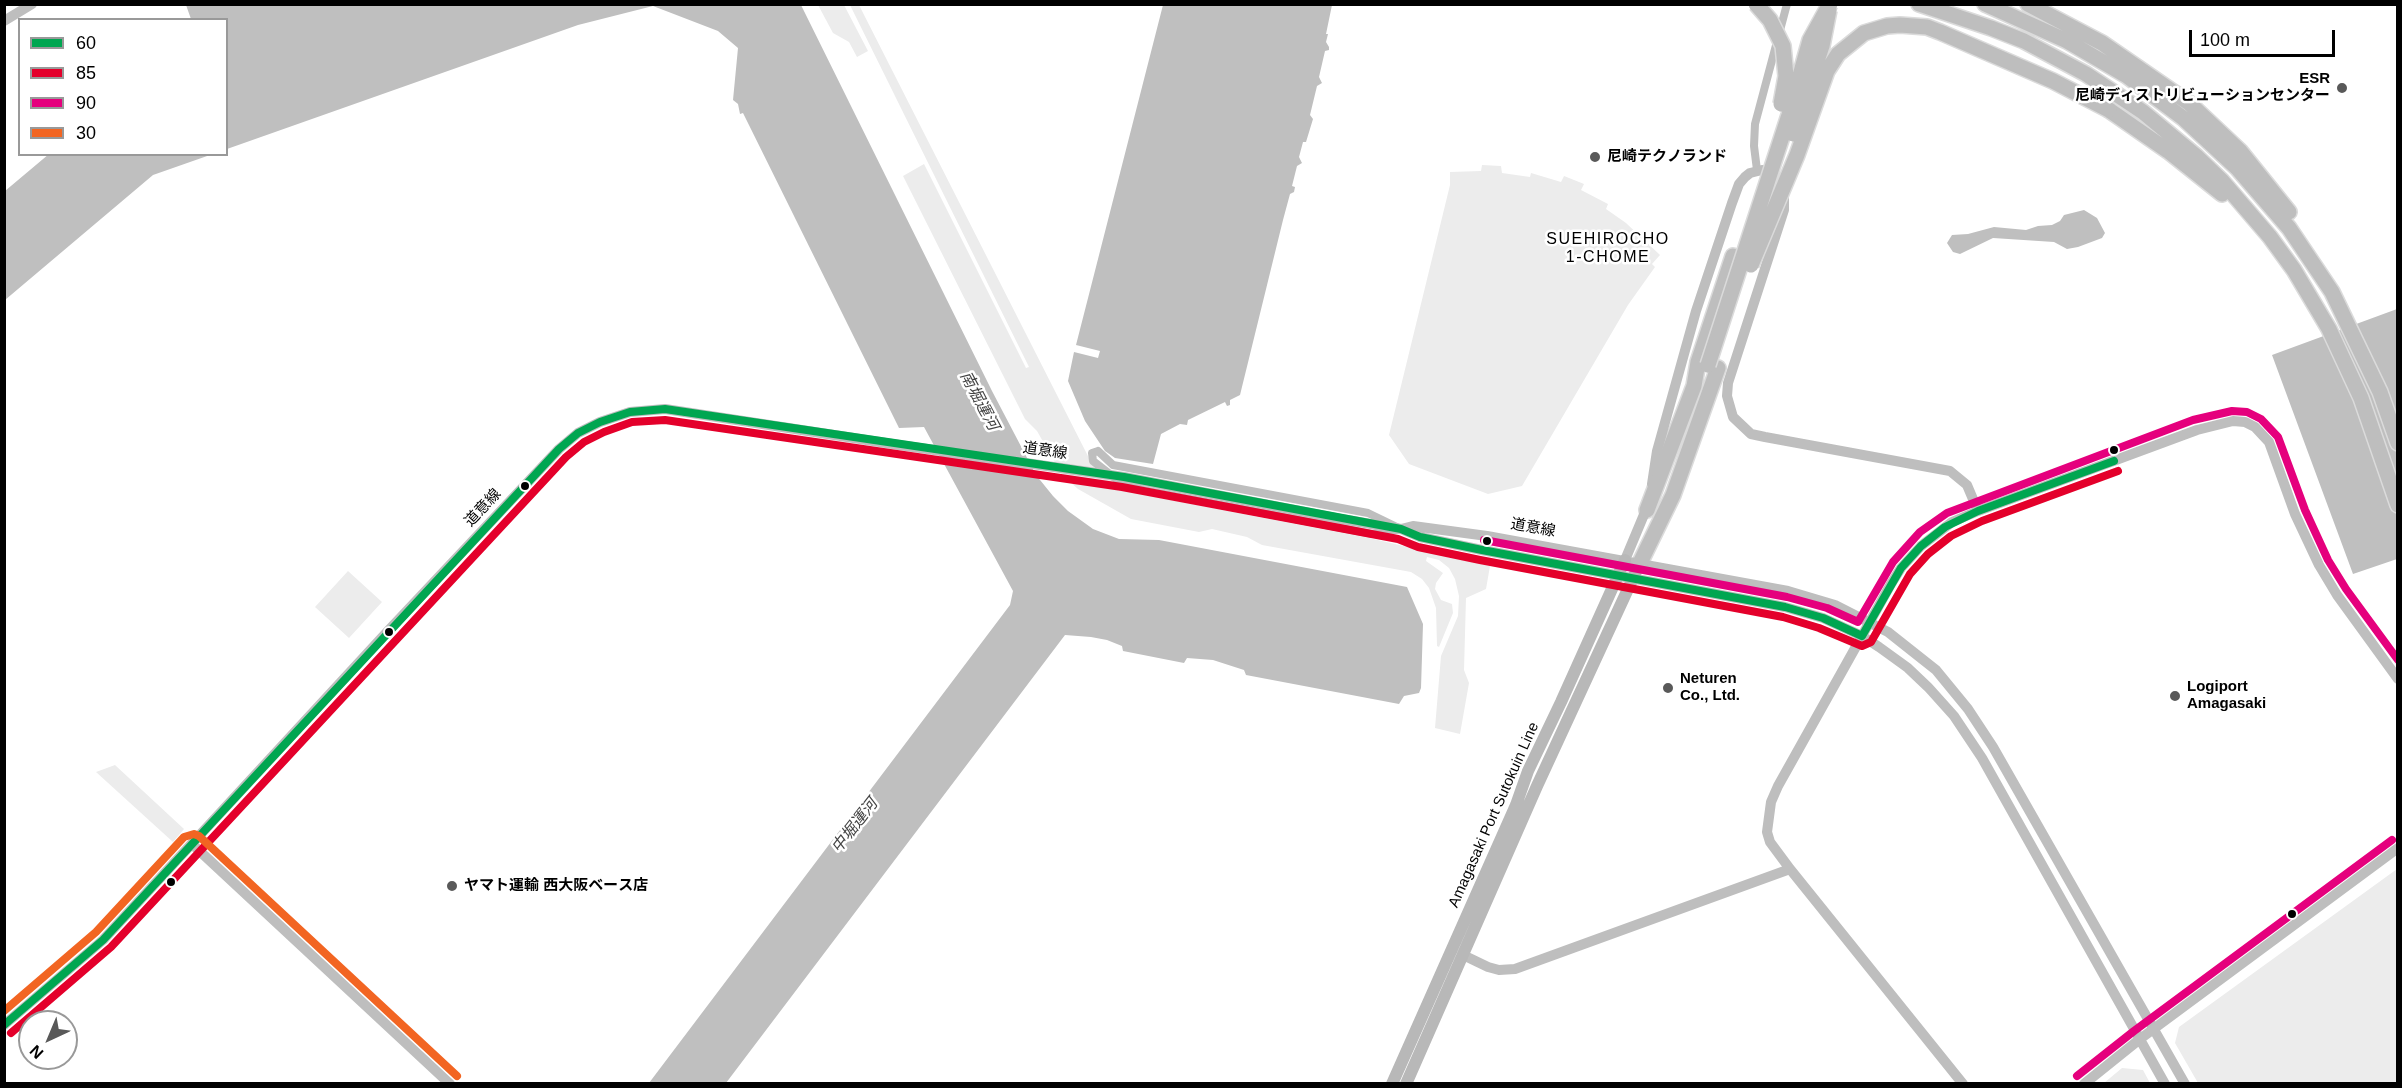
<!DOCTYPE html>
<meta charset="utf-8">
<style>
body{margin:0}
#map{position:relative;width:2402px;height:1088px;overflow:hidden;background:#fff;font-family:Arial,sans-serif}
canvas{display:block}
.frame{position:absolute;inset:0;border:6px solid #000;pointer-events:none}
.legend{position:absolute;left:18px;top:18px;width:210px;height:138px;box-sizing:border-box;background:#fff;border:2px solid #999;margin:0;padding:8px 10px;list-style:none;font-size:18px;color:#000}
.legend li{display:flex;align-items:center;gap:12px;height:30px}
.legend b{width:30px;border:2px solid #999}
.north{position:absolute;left:18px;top:1010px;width:60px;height:60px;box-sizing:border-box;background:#fff;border:2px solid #999;border-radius:50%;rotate:224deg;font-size:16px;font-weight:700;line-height:24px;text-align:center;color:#000}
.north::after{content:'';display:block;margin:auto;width:21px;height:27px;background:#595959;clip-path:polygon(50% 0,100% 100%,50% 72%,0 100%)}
.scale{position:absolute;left:2189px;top:30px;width:146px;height:27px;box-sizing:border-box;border:3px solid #000;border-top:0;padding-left:8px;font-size:18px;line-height:21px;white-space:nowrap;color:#000;-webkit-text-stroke:4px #fff;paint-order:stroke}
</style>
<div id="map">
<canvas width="2402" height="1088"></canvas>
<div class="frame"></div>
<ul class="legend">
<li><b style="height:8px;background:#00a651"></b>60</li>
<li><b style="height:8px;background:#e4002b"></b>85</li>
<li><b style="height:8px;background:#e5007d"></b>90</li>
<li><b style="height:8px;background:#f26522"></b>30</li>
</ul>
<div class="north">N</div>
<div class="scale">100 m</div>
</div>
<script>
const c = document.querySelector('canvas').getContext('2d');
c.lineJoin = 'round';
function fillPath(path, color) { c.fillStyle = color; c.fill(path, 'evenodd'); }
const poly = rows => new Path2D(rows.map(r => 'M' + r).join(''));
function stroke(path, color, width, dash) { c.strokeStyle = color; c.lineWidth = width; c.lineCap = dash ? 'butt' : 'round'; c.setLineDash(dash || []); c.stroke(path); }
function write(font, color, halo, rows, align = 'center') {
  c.font = font + ' Arial,"Noto Sans JP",sans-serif'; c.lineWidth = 5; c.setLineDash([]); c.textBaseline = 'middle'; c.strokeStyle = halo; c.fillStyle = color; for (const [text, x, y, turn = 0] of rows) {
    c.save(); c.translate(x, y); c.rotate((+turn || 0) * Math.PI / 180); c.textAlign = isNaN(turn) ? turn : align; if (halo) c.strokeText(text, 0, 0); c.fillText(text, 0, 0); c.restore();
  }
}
fillPath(poly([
 [818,5,844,5,868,51,857,57,849,42,833,33],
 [850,5,859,5,1092,464,1125,488,1145,495,1369,538,1490,566,1486,589,1466,598,1464,670,1469,683,1460,734,1435,728,1441,656,1458,616,1459,596,1455,579,1449,568,1439,560,1427,557,1426,561,1443,573,1436,583,1435,589,1441,600,1452,604,1453,613,1439,647,1437,646,1436,608,1429,588,1422,579,1411,572,1262,545,1247,537,1212,529,1199,532,1131,519,1078,489,1062,475,1037,431,1025,419,903,176,924,164,1026,368,1029,367],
 [1482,165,1501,166,1502,173,1530,177,1531,173,1561,182,1564,176,1584,184,1581,190,1608,204,1606,209,1626,223,1660,255,1652,264,1655,267,1628,305,1522,486,1488,494,1409,464,1389,435,1450,185,1450,172,1481,171],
 [348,571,382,602,349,638,315,607],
 [115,765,184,829,173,842,96,772],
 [2397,869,2397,1083,2198,1083,2175,1043,2179,1027],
 [2122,1068,2143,1070,2150,1083,2104,1083]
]), '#ececec');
fillPath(poly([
 [186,5,801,5,992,391,1036,475,1053,496,1068,511,1093,529,1119,539,1159,540,1407,587,1423,624,1421,688,1419,693,1404,696,1399,704,1246,675,1244,670,1213,660,1187,658,1184,663,1123,651,1122,646,1107,640,1091,637,1065,635,726,1083,649,1083,1010,605,1013,591,924,427,899,428,743,113,740,114,738,104,733,100,738,48,718,31,653,6,578,25,227,149,226,20,191,19],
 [1163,5,1332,5,1326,34,1328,34,1326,42,1329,47,1329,50,1325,51,1319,77,1322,83,1317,86,1310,115,1313,119,1306,142,1303,142,1299,157,1302,163,1297,166,1292,186,1295,187,1294,192,1290,194,1283,220,1240,395,1230,400,1230,405,1227,406,1225,402,1188,420,1187,425,1180,424,1161,434,1153,464,1115,458,1105,451,1085,421,1068,381,1074,352,1098,358,1100,351,1076,345],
 [49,154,210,154,210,155,153,175,5,300,5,191],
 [2084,210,2097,218,2105,233,2102,238,2078,247,2067,249,2054,242,1993,238,1960,254,1953,252,1947,243,1952,235,1968,234,1994,227,2026,230,2038,226,2052,225,2060,221,2064,215],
 [2397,309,2397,559,2353,574,2272,355]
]), '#bfbfbf');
const motorway = poly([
 [1919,4,1991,28,2024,41,2086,74,2143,112,2196,156,2222,181,2270,237,2294,270,2329,329,2361,398,2398,505],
 [1985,4,2067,41,2127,76,2183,118,2238,169,2289,228,2332,292,2380,392,2398,443],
 [2028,4,2102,43,2189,103,2240,151,2289,212],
 [2109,110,2168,151,2222,194],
 [1647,510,1694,386,1698,362,1733,256],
 [1640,563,1673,495,1718,368]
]);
stroke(motorway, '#dbdbdb', 18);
stroke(poly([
 [1757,170,1754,146,1755,124,1787,4],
 [1098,451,1113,465,1368,513,1401,529,1372,534,1143,490,1120,482,1093,461,1092,453,1098,451]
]), '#bebebe', 8);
stroke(poly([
 [4,21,32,4],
 [1652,484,1657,451,1696,311,1732,203,1739,184,1745,177,1750,173,1762,170,1770,173,1779,186,1784,199,1784,210,1728,383,1727,396,1733,417,1751,434,1765,437,1950,471,1967,485,1978,511],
 [1341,519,1401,529,1420,537,1482,550,1785,607,1823,618,1862,636,1879,647,1908,668,1928,687,1954,716,1982,758,2165,1084],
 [1401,529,1413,526,1487,536,1788,591,1835,605,1888,632,1936,670,1968,709,1993,747,2185,1084],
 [1625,560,1648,505],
 [192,844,450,1084],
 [1463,955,1488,967,1499,970,1515,969,1790,869],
 [4,1025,103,940,388,631,559,449,578,433,600,422,630,412,665,409,899,445],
 [1963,1084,1790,869,1770,842,1767,832,1771,802,1778,786,1891,584,1901,568,1921,546,1952,522,1978,511,2197,430,2233,421,2245,422,2255,427,2269,442,2295,514,2319,565,2337,595,2398,679],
 [2084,1084,2140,1039,2398,848]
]), '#bebebe', 10);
stroke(poly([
 [1392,1084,1516,805,1528,771,1561,702,1625,560],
 [1406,1084,1537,786,1640,563]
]), '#b8b8b8', 12);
stroke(motorway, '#bebebe', 15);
const motorwayBridge = poly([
 [1756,4,1770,20,1783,46,1786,76,1781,104],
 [1793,134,1822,46,1829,10],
 [1751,265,1797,155,1827,71,1838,54,1864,33,1887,26,1900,25,1927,27,1940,32,2053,81,2109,110],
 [1708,365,1789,115,1810,40,1830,4]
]);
stroke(motorwayBridge, '#dbdbdb', 18, []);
stroke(poly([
 [899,445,1124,477,1341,519]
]), '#bebebe', 10);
stroke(motorwayBridge, '#bebebe', 15);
stroke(poly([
 [4,1025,103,940,559,449,578,433,600,422,630,412,665,409,1124,477,1401,529,1420,537,1482,550,1785,607,1823,618,1862,636,1901,568,1921,546,1945,527,1978,511,2114,461]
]), '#00a651', 8);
stroke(poly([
 [11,1033,111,947,566,457,584,442,604,432,632,422,665,420,1122,487,1398,539,1418,547,1480,560,1783,617,1819,628,1862,646,1871,642,1910,574,1928,554,1951,536,1982,521,2118,471]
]), '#e4002b', 8);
stroke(poly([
 [1484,540,1787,597,1827,608,1858,622,1893,562,1920,532,1947,513,2193,420,2232,411,2247,412,2261,419,2278,437,2305,510,2328,560,2346,589,2398,660],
 [2077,1076,2134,1031,2392,840]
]), '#e5007d', 8);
stroke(poly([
 [4,1011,96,932,184,837,194,834,199,836,457,1076]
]), '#f26522', 8);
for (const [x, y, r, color] of [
 [2342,88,6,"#595959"],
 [1595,157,6,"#595959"],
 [2114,450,5,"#000"],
 [525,486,5,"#000"],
 [1487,541,5,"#000"],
 [389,632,5,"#000"],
 [1668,688,6,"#595959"],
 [2175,696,6,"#595959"],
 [171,882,5,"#000"],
 [452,886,6,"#595959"],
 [2292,914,5,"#000"]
]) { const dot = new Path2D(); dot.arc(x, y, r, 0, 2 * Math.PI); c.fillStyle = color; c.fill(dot); stroke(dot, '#fff', 2); }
write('bold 15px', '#000', '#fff', [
 ["ESR",2330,79,"right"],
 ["尼崎ディストリビューションセンター",2330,96,"right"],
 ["尼崎テクノランド",1607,157],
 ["Neturen",1680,679],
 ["Co., Ltd.",1680,696],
 ["Logiport",2187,687],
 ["Amagasaki",2187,704],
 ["ヤマト運輸 西大阪ベース店",464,886]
], 'left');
write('15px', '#000', '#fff', [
 ["道意線",1045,451,8],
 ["道意線",483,508,-47],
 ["道意線",1533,528,10],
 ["Amagasaki Port Sutokuin Line",1494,815,-66]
]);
c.letterSpacing = '1.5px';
write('16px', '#000', '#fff', [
 ["SUEHIROCHO",1608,240],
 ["1-CHOME",1608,258]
]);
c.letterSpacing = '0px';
write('italic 16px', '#444', '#fff', [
 ["南堀運河",979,401,62],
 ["中堀運河",855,826,-52]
]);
</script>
